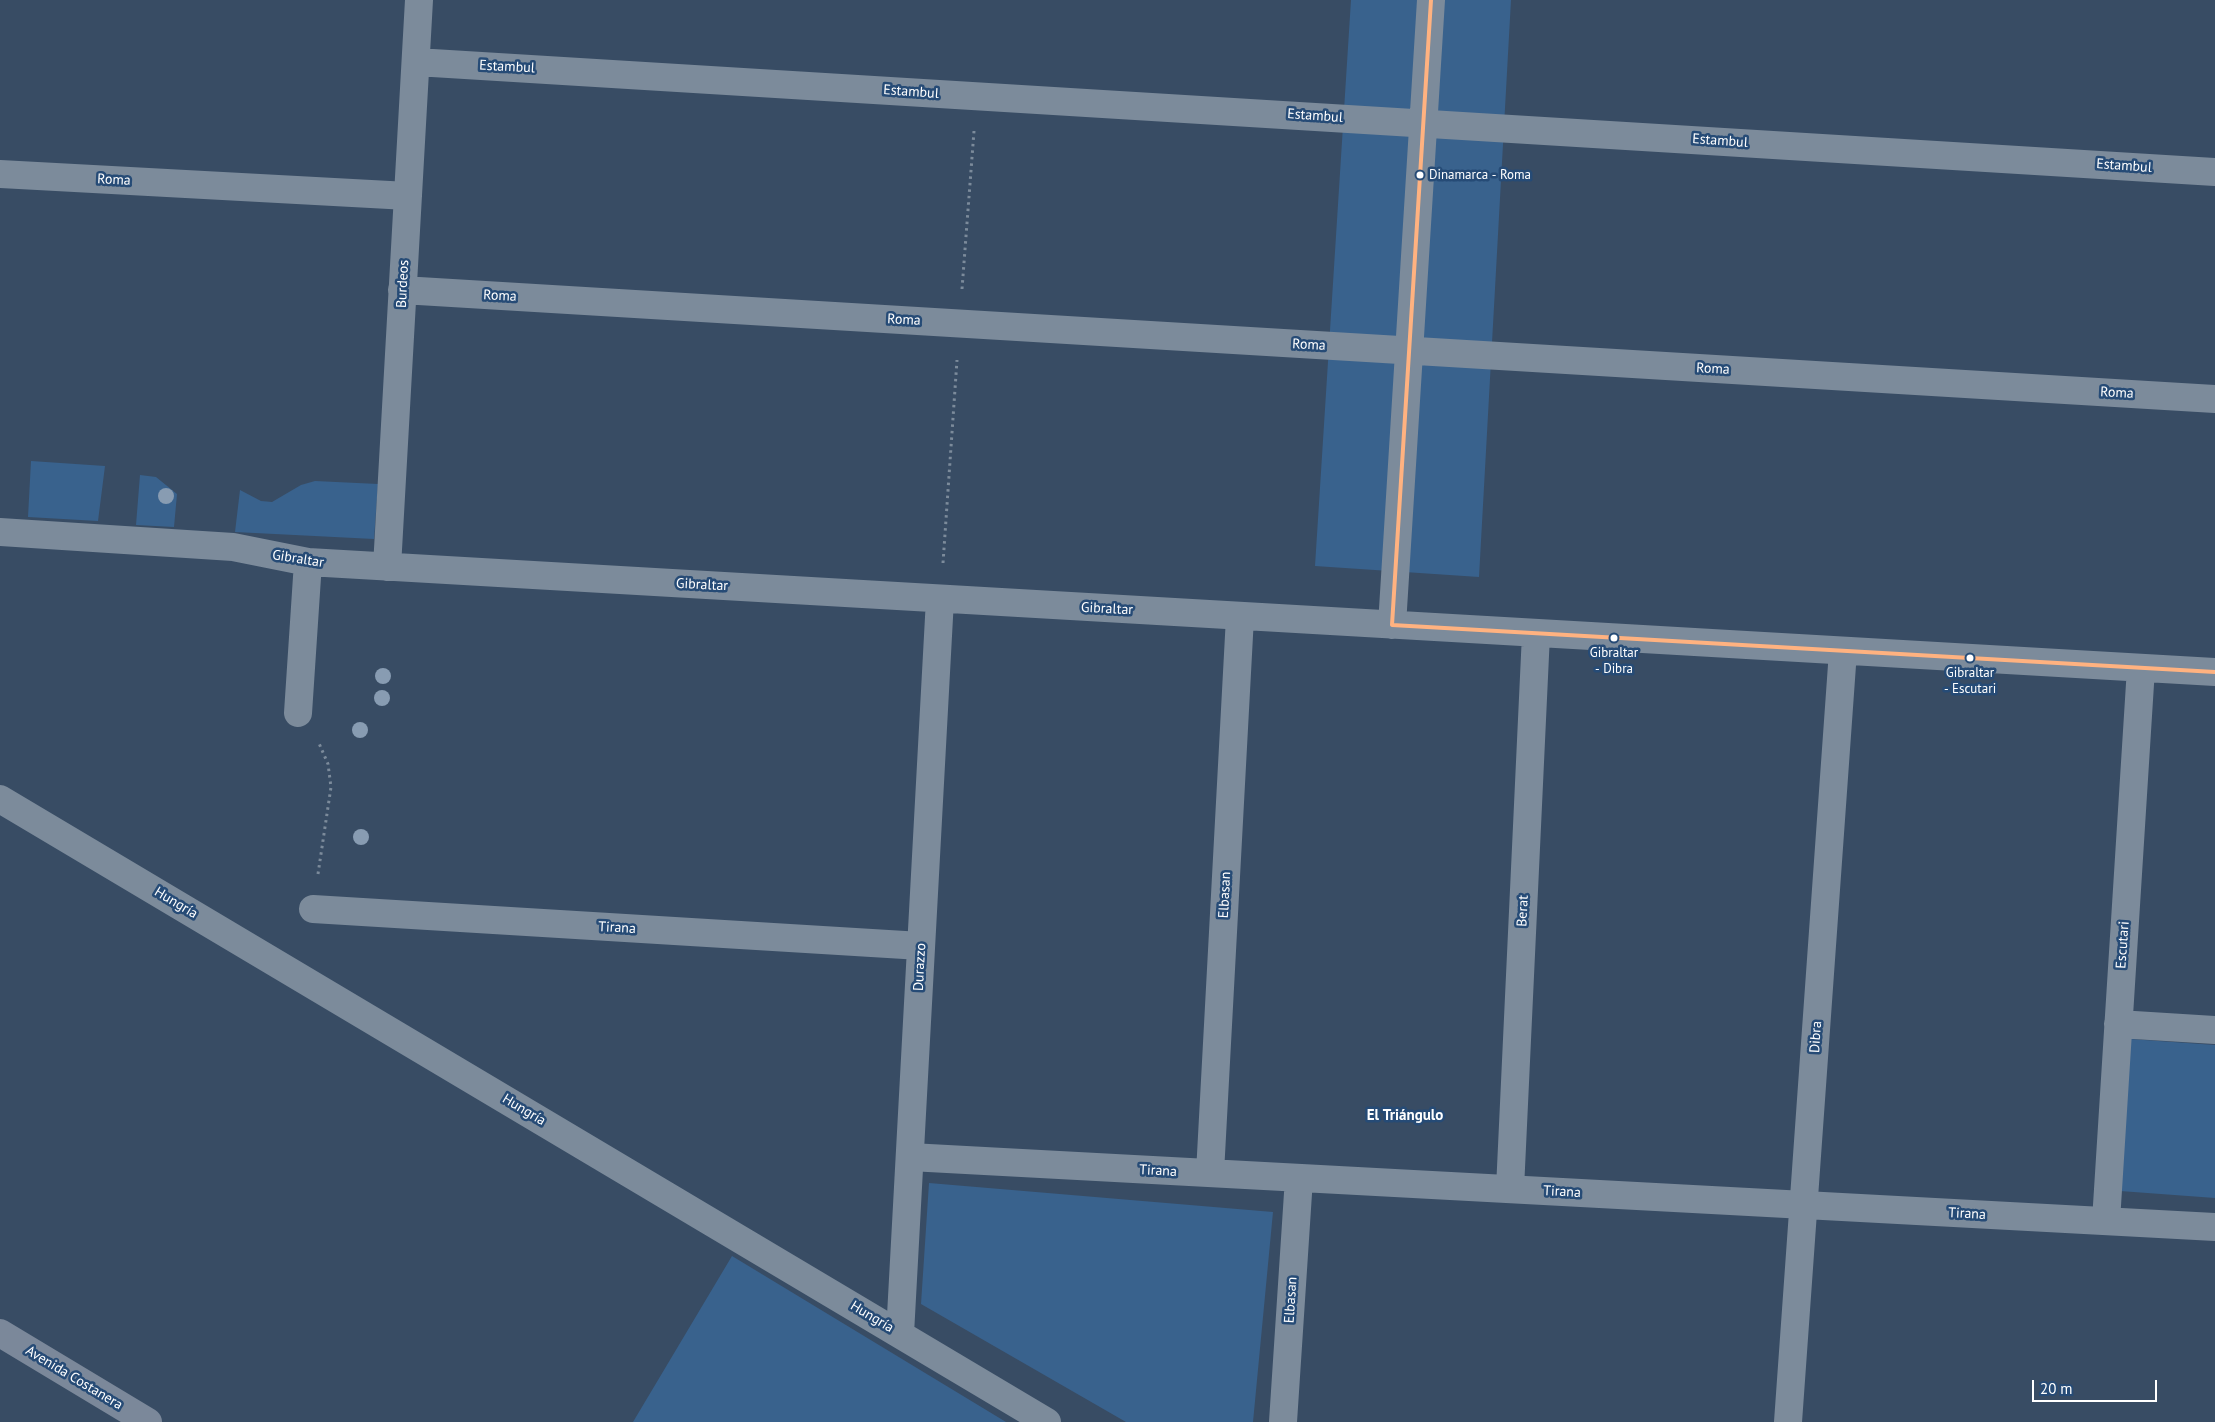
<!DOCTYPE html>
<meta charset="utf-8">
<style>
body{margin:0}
#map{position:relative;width:2215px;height:1422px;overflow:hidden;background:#384c64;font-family:"PT Sans",sans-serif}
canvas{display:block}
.scale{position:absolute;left:2032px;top:1380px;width:125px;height:22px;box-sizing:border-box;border:2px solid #fff;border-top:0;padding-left:6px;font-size:15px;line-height:18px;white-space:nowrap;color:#fff;-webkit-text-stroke:4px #264b76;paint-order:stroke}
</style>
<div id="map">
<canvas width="2215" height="1422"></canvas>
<div class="scale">20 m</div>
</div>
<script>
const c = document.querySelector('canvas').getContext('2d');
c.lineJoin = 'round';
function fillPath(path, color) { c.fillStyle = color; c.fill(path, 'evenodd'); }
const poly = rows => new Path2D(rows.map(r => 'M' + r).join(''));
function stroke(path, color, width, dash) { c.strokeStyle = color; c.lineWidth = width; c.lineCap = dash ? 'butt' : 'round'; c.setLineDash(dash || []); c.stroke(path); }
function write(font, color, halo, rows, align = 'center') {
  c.font = font + ' "PT Sans",sans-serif'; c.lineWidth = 5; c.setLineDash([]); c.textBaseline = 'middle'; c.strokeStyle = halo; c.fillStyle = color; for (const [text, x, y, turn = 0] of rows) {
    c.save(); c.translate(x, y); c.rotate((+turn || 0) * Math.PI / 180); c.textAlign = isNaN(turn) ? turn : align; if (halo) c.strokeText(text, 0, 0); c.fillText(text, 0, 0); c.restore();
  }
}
fillPath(poly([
 [1351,0,1511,0,1479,577,1315,566],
 [31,461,105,466,98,521,28,517],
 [140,475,156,477,177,494,174,527,136,525],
 [315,481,378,484,374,539,235,532,240,490,261,501,272,502,301,485],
 [2130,1039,2215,1045,2215,1198,2120,1191],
 [929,1183,1273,1212,1253,1422,1126,1422,921,1304],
 [732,1256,1006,1422,633,1422]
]), '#39628d');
stroke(poly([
 [962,289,974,131],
 [943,563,957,360],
 [318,874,331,787,328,764,318,741]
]), '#7c8b9b', 3, [2.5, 4]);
stroke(poly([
 [416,62,2215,172],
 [0,174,408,196],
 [402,290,2215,399],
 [0,532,233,547,308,562,2215,672],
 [387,567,419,0],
 [1392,625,1431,0],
 [298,713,308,562],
 [0,799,1047,1422],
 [313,909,921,946],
 [2118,1024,2215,1030],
 [910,1157,2215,1227],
 [1210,1173,1240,617],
 [1510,1189,1536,634],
 [2106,1221,2141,668],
 [900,1334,940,599],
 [1283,1422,1299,1178],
 [1788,1422,1843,651]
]), '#7c8b9b', 28);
stroke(poly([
 [0,1333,148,1422]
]), '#7b889a', 28);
stroke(poly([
 [1431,0,1392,625,2215,672]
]), '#ffb280', 4);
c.fillStyle = '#889cb2';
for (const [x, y] of [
 [166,496],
 [383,676],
 [382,698],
 [360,730],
 [361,837]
]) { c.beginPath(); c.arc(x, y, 8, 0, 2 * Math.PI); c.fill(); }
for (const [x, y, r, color] of [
 [1420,175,4.5,"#fff"],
 [1614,638,4.5,"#fff"],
 [1970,658,4.5,"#fff"]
]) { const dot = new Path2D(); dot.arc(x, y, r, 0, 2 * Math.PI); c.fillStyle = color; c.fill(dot); stroke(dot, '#264b76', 2); }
write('13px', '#fff', '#264b76', [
 ["Dinamarca - Roma",1429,175,"left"],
 ["Gibraltar",1614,653],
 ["- Dibra",1614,669],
 ["Gibraltar",1970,673],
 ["- Escutari",1970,689]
]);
write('14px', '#fff', '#264b76', [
 ["Estambul",507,67,3],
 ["Estambul",911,92,4],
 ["Estambul",1315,116,4],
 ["Estambul",1720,141,4],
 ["Estambul",2124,166,4],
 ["Roma",114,180,3],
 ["Burdeos",403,284,-87],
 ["Roma",500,296,3],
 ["Roma",904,320,3],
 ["Roma",1309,345,3],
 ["Roma",1713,369,3],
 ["Roma",2117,393,3],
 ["Gibraltar",298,559,9],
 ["Gibraltar",702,585,3],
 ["Gibraltar",1107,609,3],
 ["Elbasan",1225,895,-87],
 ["Hungría",176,903,31],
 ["Berat",1523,911,-87],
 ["Tirana",617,928,3],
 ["Escutari",2123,945,-86],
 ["Durazzo",920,967,-87],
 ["Dibra",1816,1037,-86],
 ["Hungría",524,1110,31],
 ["Tirana",1158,1171,3],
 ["Tirana",1562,1192,3],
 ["Tirana",1967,1214,3],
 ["Elbasan",1291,1300,-86],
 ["Hungría",872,1317,31],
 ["Avenida Costanera",74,1378,31]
]);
write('bold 15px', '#fff', '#264b76', [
 ["El Triángulo",1405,1116]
]);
</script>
